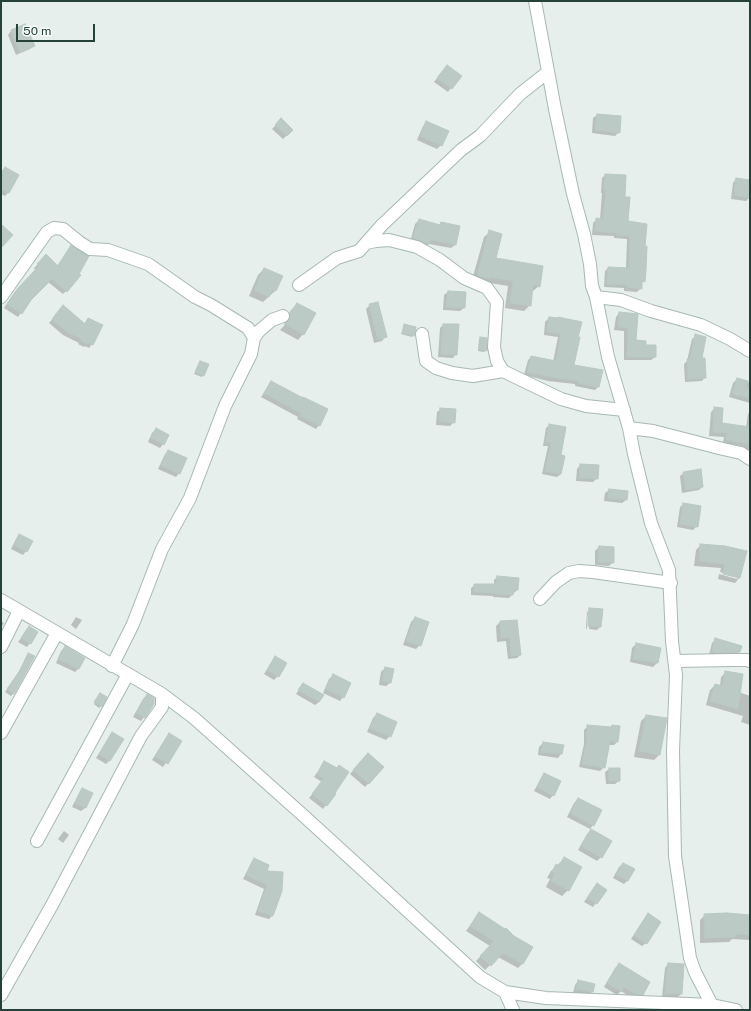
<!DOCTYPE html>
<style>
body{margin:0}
#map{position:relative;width:751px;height:1011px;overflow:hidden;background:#e6efeb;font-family:"Public Sans",sans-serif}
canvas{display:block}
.frame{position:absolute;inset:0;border:2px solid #24423a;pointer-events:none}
.scale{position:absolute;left:16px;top:24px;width:79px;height:18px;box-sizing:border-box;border:2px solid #24423a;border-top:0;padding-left:5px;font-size:12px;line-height:14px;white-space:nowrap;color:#24423a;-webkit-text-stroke:3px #f7fbf9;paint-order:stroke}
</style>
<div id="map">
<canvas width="751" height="1011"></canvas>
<div class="frame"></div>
<div class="scale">50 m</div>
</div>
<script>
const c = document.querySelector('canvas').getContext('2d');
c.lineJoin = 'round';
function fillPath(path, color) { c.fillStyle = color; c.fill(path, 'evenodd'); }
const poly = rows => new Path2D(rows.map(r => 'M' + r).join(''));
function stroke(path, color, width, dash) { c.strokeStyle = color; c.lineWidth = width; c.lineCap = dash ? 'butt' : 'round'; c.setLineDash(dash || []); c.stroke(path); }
fillPath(poly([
 [25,26,34,45,30,49,16,55,8,35,11,31],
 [444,70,451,88,448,92,434,82],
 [597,115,620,117,619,132,615,136,592,133,593,118],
 [281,120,292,130,283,139,272,129],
 [427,122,441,145,437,149,417,140,423,126],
 [5,168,8,193,5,196,1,194,1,172],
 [605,175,624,198,626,222,644,246,644,281,641,284,641,288,637,292,624,291,624,288,604,287,605,271,608,268,626,268,627,239,614,238,614,236,592,235,593,223,597,219,600,220,602,193,601,193,602,178],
 [736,179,750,181,750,197,746,201,731,199,733,183],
 [419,220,439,226,441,223,455,245,451,248,429,244,426,247,410,242,415,224],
 [490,232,494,259,539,286,533,291,532,291,530,305,524,311,505,308,508,286,472,280,484,237],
 [71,246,66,291,63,294,48,282,30,300,18,317,4,308,14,293,36,271,34,268,46,256,57,266],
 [264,269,275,291,263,302,249,296,258,275],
 [448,292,465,293,464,308,460,311,443,310,444,295],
 [297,304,303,334,298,340,280,330,284,326,285,321,291,310],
 [370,305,385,337,382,341,374,343,366,309],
 [63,307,84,324,88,319,92,344,89,348,85,346,84,347,78,344,79,343,63,335,49,323],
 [619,313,637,315,635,341,645,346,655,357,651,360,624,360,624,331,614,330,616,317],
 [549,318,557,319,573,366,599,386,595,390,575,386,575,384,548,381,524,375,528,360,531,357,553,362,558,337,544,335,545,322],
 [443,325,456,354,453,358,438,357,440,328],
 [405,326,413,335,412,337,401,334],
 [696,336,705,377,702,381,685,382,684,364,687,361,692,339],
 [481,338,486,350,484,352,478,351,479,339],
 [200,362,203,375,202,377,194,374],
 [737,379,750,383,750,403,729,397,733,383],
 [271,382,319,425,316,429,297,419,298,417,261,397],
 [715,408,721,424,746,428,748,414,750,412,750,450,742,449,742,446,723,443,724,437,709,436,711,412],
 [441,409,454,422,450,426,436,425,437,412],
 [550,425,560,456,561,474,557,477,542,474,548,446,543,446,546,428],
 [156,429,163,444,160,448,148,442,152,433],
 [169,451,179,473,176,477,158,469,165,454],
 [580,465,597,478,593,482,576,481,577,469],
 [684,473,702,487,699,490,682,493,680,476],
 [609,490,626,500,622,503,604,501,605,493],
 [684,504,697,526,693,530,677,527,680,507],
 [19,536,26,551,23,555,11,549,16,539],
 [701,545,724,547,739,578,735,583,718,579,719,574,737,579,737,577,720,572,721,568,694,566,696,550],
 [599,547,613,562,609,566,595,565,595,551],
 [497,577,517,590,509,598,493,597,493,596,471,595,471,588,475,585,494,585,494,580],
 [590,609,600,627,597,630,589,629,590,611,588,611,587,629,586,628,587,612],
 [76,617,82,620,76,629,71,625],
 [415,618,420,645,416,649,403,645,411,622],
 [1,621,4,623,1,628],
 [500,622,520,655,517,658,508,659,506,641,497,642,496,626],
 [29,628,30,643,27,647,18,642],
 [716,639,739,652,735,656,709,655,712,643],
 [636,644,660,648,657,663,653,667,630,662,632,648],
 [65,647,78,669,75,672,56,663,61,651],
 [29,654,14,693,11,696,5,692,18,673,26,657],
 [275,657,278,676,274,680,264,674],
 [385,668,390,683,386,686,379,685,381,672],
 [726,672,739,692,750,696,750,725,741,722,743,716,706,705,710,690,715,685,720,686,721,677],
 [333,676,343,697,340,701,323,693,329,679],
 [303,684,319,702,315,705,296,694],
 [147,695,144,717,141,721,133,717,143,699],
 [99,696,101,706,99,708,94,704],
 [377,714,390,736,386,740,367,732,373,718],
 [646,716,659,755,654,760,634,757,641,721],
 [588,726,610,728,612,726,617,742,614,745,608,745,604,767,600,771,579,767,584,744,584,730],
 [112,733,110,760,106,764,96,758],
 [169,734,181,741,163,767,152,760],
 [543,743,562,746,561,754,558,758,538,755,539,747],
 [364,758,383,768,365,787,350,774],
 [324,762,335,794,323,809,309,798,322,782,314,777],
 [609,769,619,781,615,784,606,784,605,772],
 [544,774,553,795,550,799,534,791,541,778],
 [82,789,91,794,85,808,81,811,72,807,79,793],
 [578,799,593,825,590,829,567,817,574,803],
 [64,831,69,835,63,843,58,839],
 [591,831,610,842,601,857,597,861,578,850,587,834],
 [565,858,568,890,562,896,546,887,550,879,547,878,551,871],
 [254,859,265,872,272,916,269,919,255,915,264,889,243,879,251,863],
 [623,864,628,880,624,884,613,878,619,867],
 [597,884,606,890,593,907,584,902],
 [479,913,514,937,532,947,522,964,518,968,498,957,485,970,476,961,490,946,466,931],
 [705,915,750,916,750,940,732,939,729,942,700,943,700,920],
 [645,918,646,943,642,946,631,939],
 [668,964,683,965,681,994,677,998,662,997,665,968],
 [619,965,642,994,638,998,632,998,621,991,617,995,604,987,615,968],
 [578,981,594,985,592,992,588,996,573,993,575,985]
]), '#0003');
const building = poly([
 [25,24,35,46,20,52,11,30,25,24],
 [447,65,462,76,452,89,437,78,447,65],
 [597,114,621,116,620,133,595,130,597,114],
 [281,118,293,130,287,136,275,125,281,118],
 [426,121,449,131,442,146,420,136,426,121],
 [5,167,19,175,9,193,1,189,1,174,5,167],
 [605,174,626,175,625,197,630,197,628,221,647,224,645,246,647,246,646,270,645,282,642,281,642,289,627,287,627,285,607,284,608,267,629,268,630,236,617,235,617,233,595,231,596,218,603,219,606,190,604,190,605,174],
 [736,178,750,180,750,198,734,195,736,178],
 [419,219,440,225,441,222,460,226,456,245,431,240,430,244,413,238,419,219],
 [1,224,13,235,1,248,1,224],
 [489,230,502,234,496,258,543,266,540,287,533,285,531,306,510,303,513,281,490,277,490,279,477,275,489,230],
 [71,245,89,256,79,274,81,275,67,292,52,279,31,300,22,314,7,304,18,288,39,266,37,264,46,254,58,266,71,245],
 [264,268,283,276,276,291,272,290,269,297,254,290,264,268],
 [448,291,466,292,465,308,446,307,448,291],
 [378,302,387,337,378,340,369,304,378,302],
 [297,303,316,313,304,335,285,324,289,320,290,314,297,303],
 [63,305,85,324,88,318,103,325,93,345,89,343,88,344,81,341,82,339,67,332,52,319,63,305],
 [619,312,638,314,636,340,646,341,646,345,656,345,656,357,627,357,628,328,618,327,619,312],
 [549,317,558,318,558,317,582,322,578,337,580,337,574,365,603,370,599,387,578,383,578,381,552,377,527,372,531,356,556,361,561,334,547,332,549,317],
 [404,324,416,327,414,336,402,333,404,324],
 [443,324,459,324,457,355,441,354,443,324],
 [695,334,706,337,702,358,705,358,706,378,688,379,687,359,690,359,695,334],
 [480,337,487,338,487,351,479,349,480,337],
 [200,361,209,364,204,376,195,372,200,361],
 [737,378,748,381,746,388,750,388,750,398,732,394,737,378],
 [271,381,303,398,303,397,328,409,320,426,300,416,301,413,264,393,271,381],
 [714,407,723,408,722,423,750,427,750,444,726,440,727,433,713,432,714,407],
 [440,408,456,409,455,423,439,421,440,408],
 [549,424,566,427,561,455,565,456,561,474,545,471,551,443,546,442,549,424],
 [156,428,169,435,164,445,151,438,156,428],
 [168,450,187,458,180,474,161,465,168,450],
 [580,464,599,465,598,479,579,478,580,464],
 [701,469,703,487,686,490,683,472,701,469],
 [609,489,628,491,627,500,608,498,609,489],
 [683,503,701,506,698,527,680,524,683,503],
 [19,534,33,541,27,552,14,545,19,534],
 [700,544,725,546,747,551,740,578,723,574,725,564,699,561,700,544],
 [599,546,614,547,614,563,598,562,599,546],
 [497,576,519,578,518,590,514,590,513,595,496,594,496,593,474,592,474,584,496,584,497,576],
 [589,608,603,609,601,627,588,626,589,608],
 [415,617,429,622,421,646,406,641,415,617],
 [517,620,521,655,511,656,510,638,501,638,500,621,517,620],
 [29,626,38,632,31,644,21,638,29,626],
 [715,638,742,646,740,652,717,653,712,651,715,638],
 [636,643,661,648,658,663,633,659,636,643],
 [65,646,85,658,79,669,58,659,65,646],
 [28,653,35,656,14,694,7,689,21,669,28,653],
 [275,656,287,663,279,677,267,670,275,656],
 [385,667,394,669,391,683,382,681,385,667],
 [725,671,743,674,738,709,710,701,715,684,723,686,725,671],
 [333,674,351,683,344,698,326,689,333,674],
 [303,683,324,695,319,702,298,690,303,683],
 [100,693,107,697,102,707,94,702,100,693],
 [147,694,154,698,154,704,145,718,136,713,147,694],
 [377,713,397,722,391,737,370,728,377,713],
 [646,715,667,718,660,755,639,751,646,715],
 [587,725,611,727,612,725,620,726,618,742,610,741,605,768,582,764,587,740,587,725],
 [112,732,124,739,110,761,99,754,112,732],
 [169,733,182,741,168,764,155,756,169,733],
 [543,742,564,745,562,754,541,752,543,742],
 [368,753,384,767,369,784,353,770,368,753],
 [324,761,337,768,339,765,349,772,335,793,336,794,327,806,312,794,324,778,317,774,324,761],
 [609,768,620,768,620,781,609,781,609,768],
 [544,773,561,781,554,796,537,787,544,773],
 [82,788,93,793,86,808,75,803,82,788],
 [578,798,602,810,594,826,570,813,578,798],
 [591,829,612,841,602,858,581,846,591,829],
 [564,857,582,867,569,891,551,881,555,873,552,872,556,864,559,866,564,857],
 [254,858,269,865,267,871,283,872,282,891,273,916,258,911,267,885,246,875,254,858],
 [623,863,635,869,628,881,616,874,623,863],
 [597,883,607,890,597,904,587,898,597,883],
 [479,912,505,929,506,928,514,936,533,947,523,964,503,953,491,966,480,956,494,941,470,926,479,912],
 [648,913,661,922,647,944,634,935,648,913],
 [727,913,750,915,750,935,736,934,736,937,705,938,704,914,727,913],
 [619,963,650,982,643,995,636,994,624,987,622,992,607,983,619,963],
 [668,963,684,964,682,994,665,993,668,963],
 [578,980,595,984,593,992,576,989,578,980]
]);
fillPath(building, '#bbcac4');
stroke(building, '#b8c9c2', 1);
const minor = poly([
 [535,1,555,109,573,194,584,234,590,264,592,286,596,297,608,357,629,428,634,454,651,523,669,570,672,641,676,675,673,751,675,856,690,958,695,972,712,1005],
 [366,243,376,241,389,240,417,247,440,260,464,278,487,288,497,302,494,347,497,361,503,371,561,399,586,406,624,410],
 [299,285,337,258,359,251,382,225,461,150,480,136,520,94,548,72],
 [1,297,47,232,54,228,63,229,79,242,90,249,108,250,148,264,195,297,211,305,248,328,254,338],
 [596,297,621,300,651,311,701,325,730,339,750,351],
 [422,334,426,361,436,368,452,373,473,376,503,371],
 [629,428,653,431,723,449,741,453,750,459],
 [540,599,556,582,569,573,579,571,593,572,671,583],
 [1,600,162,694,194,718,305,817,480,977,505,992,546,998,712,1005,736,1010],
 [1,647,19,611],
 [675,661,732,660,747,660,750,661],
 [112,666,133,624,162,549,190,498,225,406,251,354,254,338,259,331,272,320,283,316],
 [1,733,57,633],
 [37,841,128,674],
 [505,992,513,1010],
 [1,995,52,905,141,736,162,707,162,694]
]);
stroke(minor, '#a8b8b2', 14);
stroke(minor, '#fff', 12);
</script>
